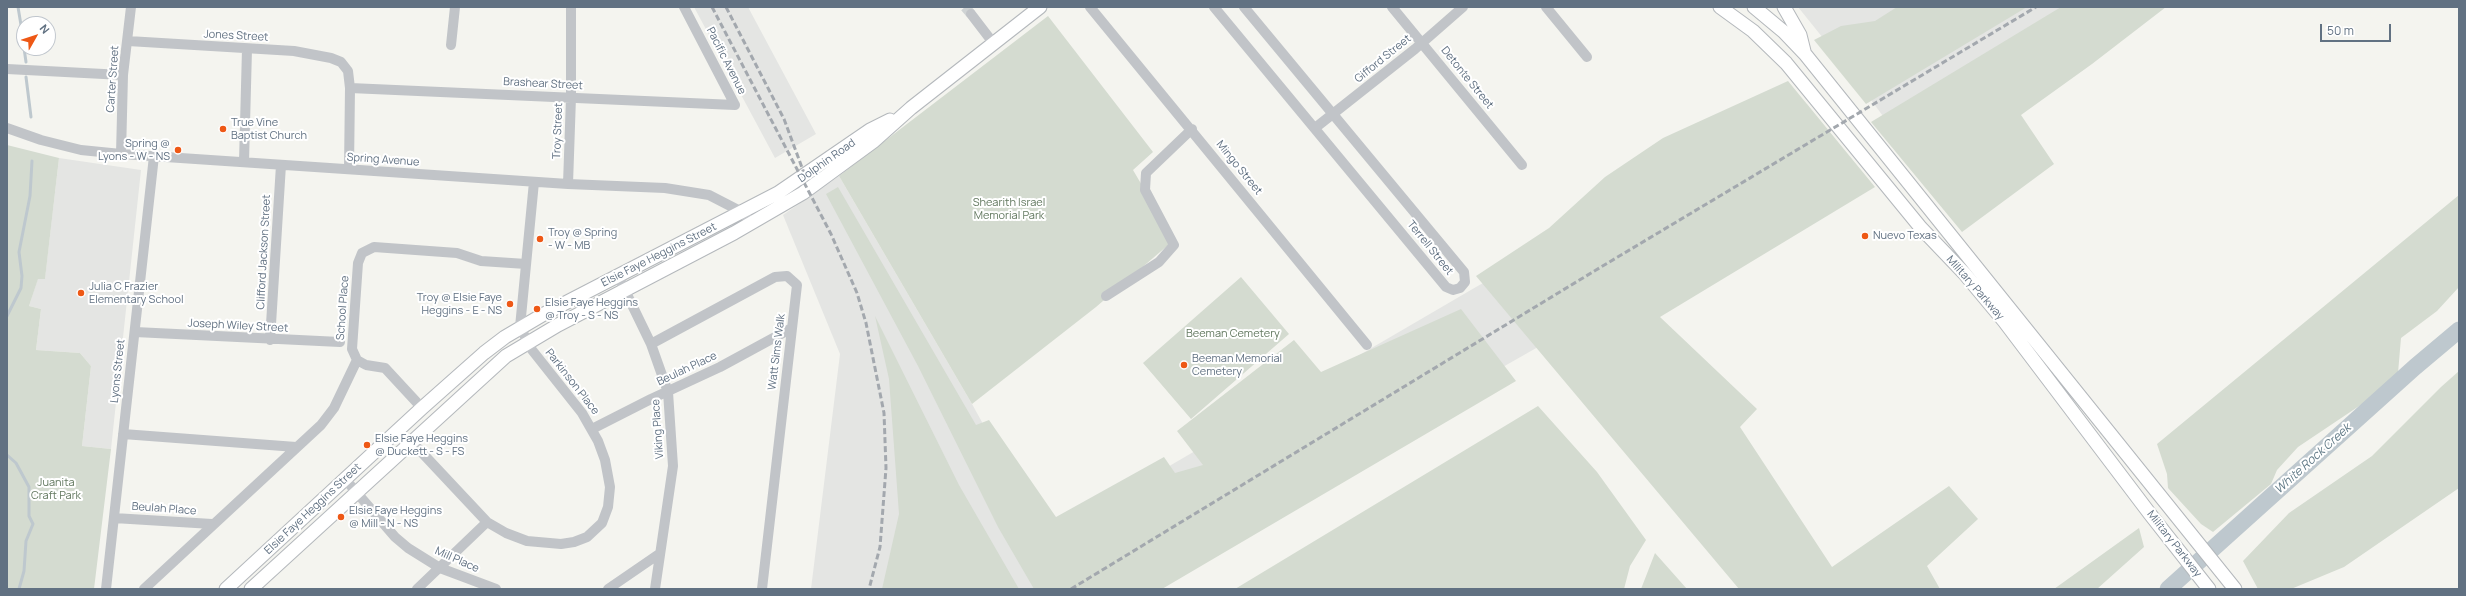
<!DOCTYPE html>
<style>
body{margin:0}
#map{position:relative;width:2466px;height:596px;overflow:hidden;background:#f4f4ef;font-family:Manrope,sans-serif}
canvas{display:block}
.frame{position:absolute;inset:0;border:8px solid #617182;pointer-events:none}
.north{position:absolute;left:16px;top:16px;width:40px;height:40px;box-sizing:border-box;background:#fff;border:1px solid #c0c6cd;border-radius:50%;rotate:51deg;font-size:11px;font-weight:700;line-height:16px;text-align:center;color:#617182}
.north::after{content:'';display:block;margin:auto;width:14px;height:18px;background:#ee5815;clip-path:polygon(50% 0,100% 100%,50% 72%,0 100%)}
.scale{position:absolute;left:2320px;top:24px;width:71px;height:18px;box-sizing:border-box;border:2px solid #617182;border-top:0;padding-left:5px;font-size:12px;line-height:14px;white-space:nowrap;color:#617182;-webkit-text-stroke:3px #fff;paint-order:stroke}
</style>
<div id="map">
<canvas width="2466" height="596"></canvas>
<div class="frame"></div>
<div class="north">N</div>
<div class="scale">50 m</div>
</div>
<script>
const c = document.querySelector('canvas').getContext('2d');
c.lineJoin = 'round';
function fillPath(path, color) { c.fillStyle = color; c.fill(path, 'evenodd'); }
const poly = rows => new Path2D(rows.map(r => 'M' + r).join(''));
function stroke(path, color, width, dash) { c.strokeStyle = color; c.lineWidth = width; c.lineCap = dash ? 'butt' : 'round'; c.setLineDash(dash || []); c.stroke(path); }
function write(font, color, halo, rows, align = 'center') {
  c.font = font + ' Manrope,sans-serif'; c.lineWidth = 4; c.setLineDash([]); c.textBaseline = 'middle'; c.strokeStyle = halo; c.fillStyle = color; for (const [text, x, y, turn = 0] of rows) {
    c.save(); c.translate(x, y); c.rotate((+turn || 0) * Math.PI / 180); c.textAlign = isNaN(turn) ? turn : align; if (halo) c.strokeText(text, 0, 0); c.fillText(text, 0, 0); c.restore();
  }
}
fillPath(poly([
 [694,7,748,7,816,134,775,158],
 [1798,7,2107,7,1902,142,1852,74],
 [1807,104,1855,164,1531,351,1112,589,811,589,840,354,783,215,839,176,972,404,1046,538,1476,287],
 [59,158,141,170,111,449,82,446,91,366,80,353,36,350,41,309,29,306,38,278,45,278]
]), '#e4e5e3');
fillPath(poly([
 [1897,7,2027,7,1866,104,1814,40,1841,26,1875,21],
 [2061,7,2166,7,2092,64,2021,115,2054,164,1962,232,1871,122],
 [1048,16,1153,152,1133,170,1174,240,1096,307,972,404,839,176],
 [1788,81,1875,187,1660,317,1757,409,1740,427,1832,567,1949,486,1978,519,1927,566,1940,589,1739,589,1476,276,1549,228,1605,177,1663,138],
 [7,145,59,158,45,279,38,279,29,306,41,309,36,350,80,353,91,366,82,446,111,449,94,589,7,589],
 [838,187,976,425,989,420,1056,517,1164,457,1175,473,1203,465,1177,431,1294,340,1321,372,1461,309,1516,381,1162,589,1034,589,998,527,918,366,826,194],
 [2459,195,2459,287,2437,311,2401,338,2398,373,2380,392,2298,447,2277,470,2271,484,2213,532,2201,524,2168,488,2167,474,2157,444],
 [1241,277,1289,334,1191,419,1143,363],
 [875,316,959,485,1019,589,882,589,899,514,889,379],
 [2459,371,2459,488,2344,567,2291,589,2258,589,2243,561,2289,513,2372,456,2441,387],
 [1538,406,1597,472,1646,540,1630,566,1624,589,1235,589],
 [2139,528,2144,547,2097,589,2054,589],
 [1655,553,1687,589,1641,589]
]), '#d4dbd0');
stroke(poly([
 [18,7,24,43],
 [24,48,26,62],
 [26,77,31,117],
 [7,316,21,288,22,276,19,252,30,196,32,161],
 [7,455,16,463,29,487,29,516,33,524,26,541,24,571,19,589]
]), '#bec8ce', 3);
stroke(poly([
 [2168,589,2415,367,2459,330]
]), '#bec8ce', 17);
stroke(poly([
 [965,7,971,14]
]), '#cfd3d4', 10, [10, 5]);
const major = poly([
 [1720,7,1753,31,1786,63,1921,228,1964,273,2004,321,2150,514,2209,589],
 [1754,7,1784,32,1805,54,2235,589],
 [1784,7,1800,35,1804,51],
 [226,589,422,408,484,353,505,337,544,314,778,193,870,130,890,120],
 [251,589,506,356,558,325,734,233,803,193,874,141,911,108,1040,7]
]);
stroke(major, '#b4b8bc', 15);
stroke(poly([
 [684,7,735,105],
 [1090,7,1367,345],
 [1214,7,1446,287,1453,290,1460,288,1465,282,1464,272,1244,7],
 [1392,7,1522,165],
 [1546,7,1587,57],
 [971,14,994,44],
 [128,41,294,51,331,58,341,62,348,71,350,88,349,169],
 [451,45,455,7],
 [7,69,123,75],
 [350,88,735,105],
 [7,128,41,140,81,150,121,154,568,184,665,188,709,195,742,212,752,223],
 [1315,128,1415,49,1463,7],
 [121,154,123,75,131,7],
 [244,162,247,49],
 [568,184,571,97,571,7],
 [618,276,651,344,668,392,673,466,655,589],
 [1106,296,1159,262,1174,245,1145,190,1146,173,1192,129],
 [135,332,340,342],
 [270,340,281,165],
 [651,344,775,277,787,276,797,285,762,589],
 [357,360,366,365,385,368,422,408],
 [592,429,651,399,720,367,790,329],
 [123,434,296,447],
 [411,441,487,522,506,533,527,541,561,544,574,542,587,537,602,523,608,507,610,487,605,460,598,441,582,413,532,350,520,327,534,182],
 [345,479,395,537,408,548,440,568,496,589],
 [114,518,212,524],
 [106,589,154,156],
 [144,589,321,425,334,408,357,360,352,349,358,263,362,253,374,247,457,253,481,261,526,264],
 [417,589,487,522],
 [608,589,659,554]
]), '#c1c4c8', 10);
stroke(major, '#fff', 13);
stroke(poly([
 [712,7,831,234,857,293,866,323,884,413,886,468,880,547,869,589],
 [726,7,784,119,804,173],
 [1071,589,1596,270,2036,7]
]), '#a3a8ae', 3, [6, 3]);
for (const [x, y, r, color] of [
 [223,129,4,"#ee5815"],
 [178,150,4,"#ee5815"],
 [1865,236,4,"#ee5815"],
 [540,239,4,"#ee5815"],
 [81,293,4,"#ee5815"],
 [510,304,4,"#ee5815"],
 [537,309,4,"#ee5815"],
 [1184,365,4,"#ee5815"],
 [367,445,4,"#ee5815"],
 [341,517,4,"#ee5815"]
]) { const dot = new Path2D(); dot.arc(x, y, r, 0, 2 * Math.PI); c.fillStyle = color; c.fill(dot); stroke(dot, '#fff', 1.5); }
write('11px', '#617182', '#fff', [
 ["Jones Street",236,36,3],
 ["Gifford Street",1383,59,-39],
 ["Pacific Avenue",726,61,63],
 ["Detonte Street",1467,78,51],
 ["Carter Street",113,79,-86],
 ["Brashear Street",543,84,3],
 ["Troy Street",558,131,-88],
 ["Spring Avenue",383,160,4],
 ["Dolphin Road",827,161,-35],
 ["Mingo Street",1239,168,51],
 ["Terrell Street",1430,248,51],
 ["Clifford Jackson Street",264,252,-87],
 ["Elsie Faye Heggins Street",659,255,-27],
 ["Military Parkway",1975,288,49],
 ["School Place",343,308,-86],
 ["Joseph Wiley Street",238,326,3],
 ["Watt Sims Walk",777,352,-83],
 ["Beulah Place",687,369,-25],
 ["Lyons Street",118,371,-84],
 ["Parkinson Place",572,382,52],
 ["Viking Place",658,429,-94],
 ["Beulah Place",164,509,4],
 ["Elsie Faye Heggins Street",313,509,-43],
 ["Military Parkway",2174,544,52],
 ["Mill Place",457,560,24]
]);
write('11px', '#617182', '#fff', [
 ["True Vine",231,123],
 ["Baptist Church",231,136],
 ["Spring @",170,144,"right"],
 ["Lyons - W - NS",170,157,"right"],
 ["Troy @ Spring",548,233],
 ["- W - MB",548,246],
 ["Nuevo Texas",1873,236],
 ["Julia C Frazier",89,287],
 ["Elementary School",89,300],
 ["Troy @ Elsie Faye",502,298,"right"],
 ["Heggins - E - NS",502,311,"right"],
 ["Elsie Faye Heggins",545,303],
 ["@ Troy - S - NS",545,316],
 ["Beeman Memorial",1192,359],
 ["Cemetery",1192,372],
 ["Elsie Faye Heggins",375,439],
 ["@ Duckett - S - FS",375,452],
 ["Elsie Faye Heggins",349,511],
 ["@ Mill - N - NS",349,524]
], 'left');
write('11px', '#637960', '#fff', [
 ["Shearith Israel",1009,203],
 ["Memorial Park",1009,216],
 ["Beeman Cemetery",1233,334],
 ["Juanita",56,483],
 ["Craft Park",56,496]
]);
write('italic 12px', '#617a87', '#fff', [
 ["White Rock Creek",2313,459,-42]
]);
</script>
